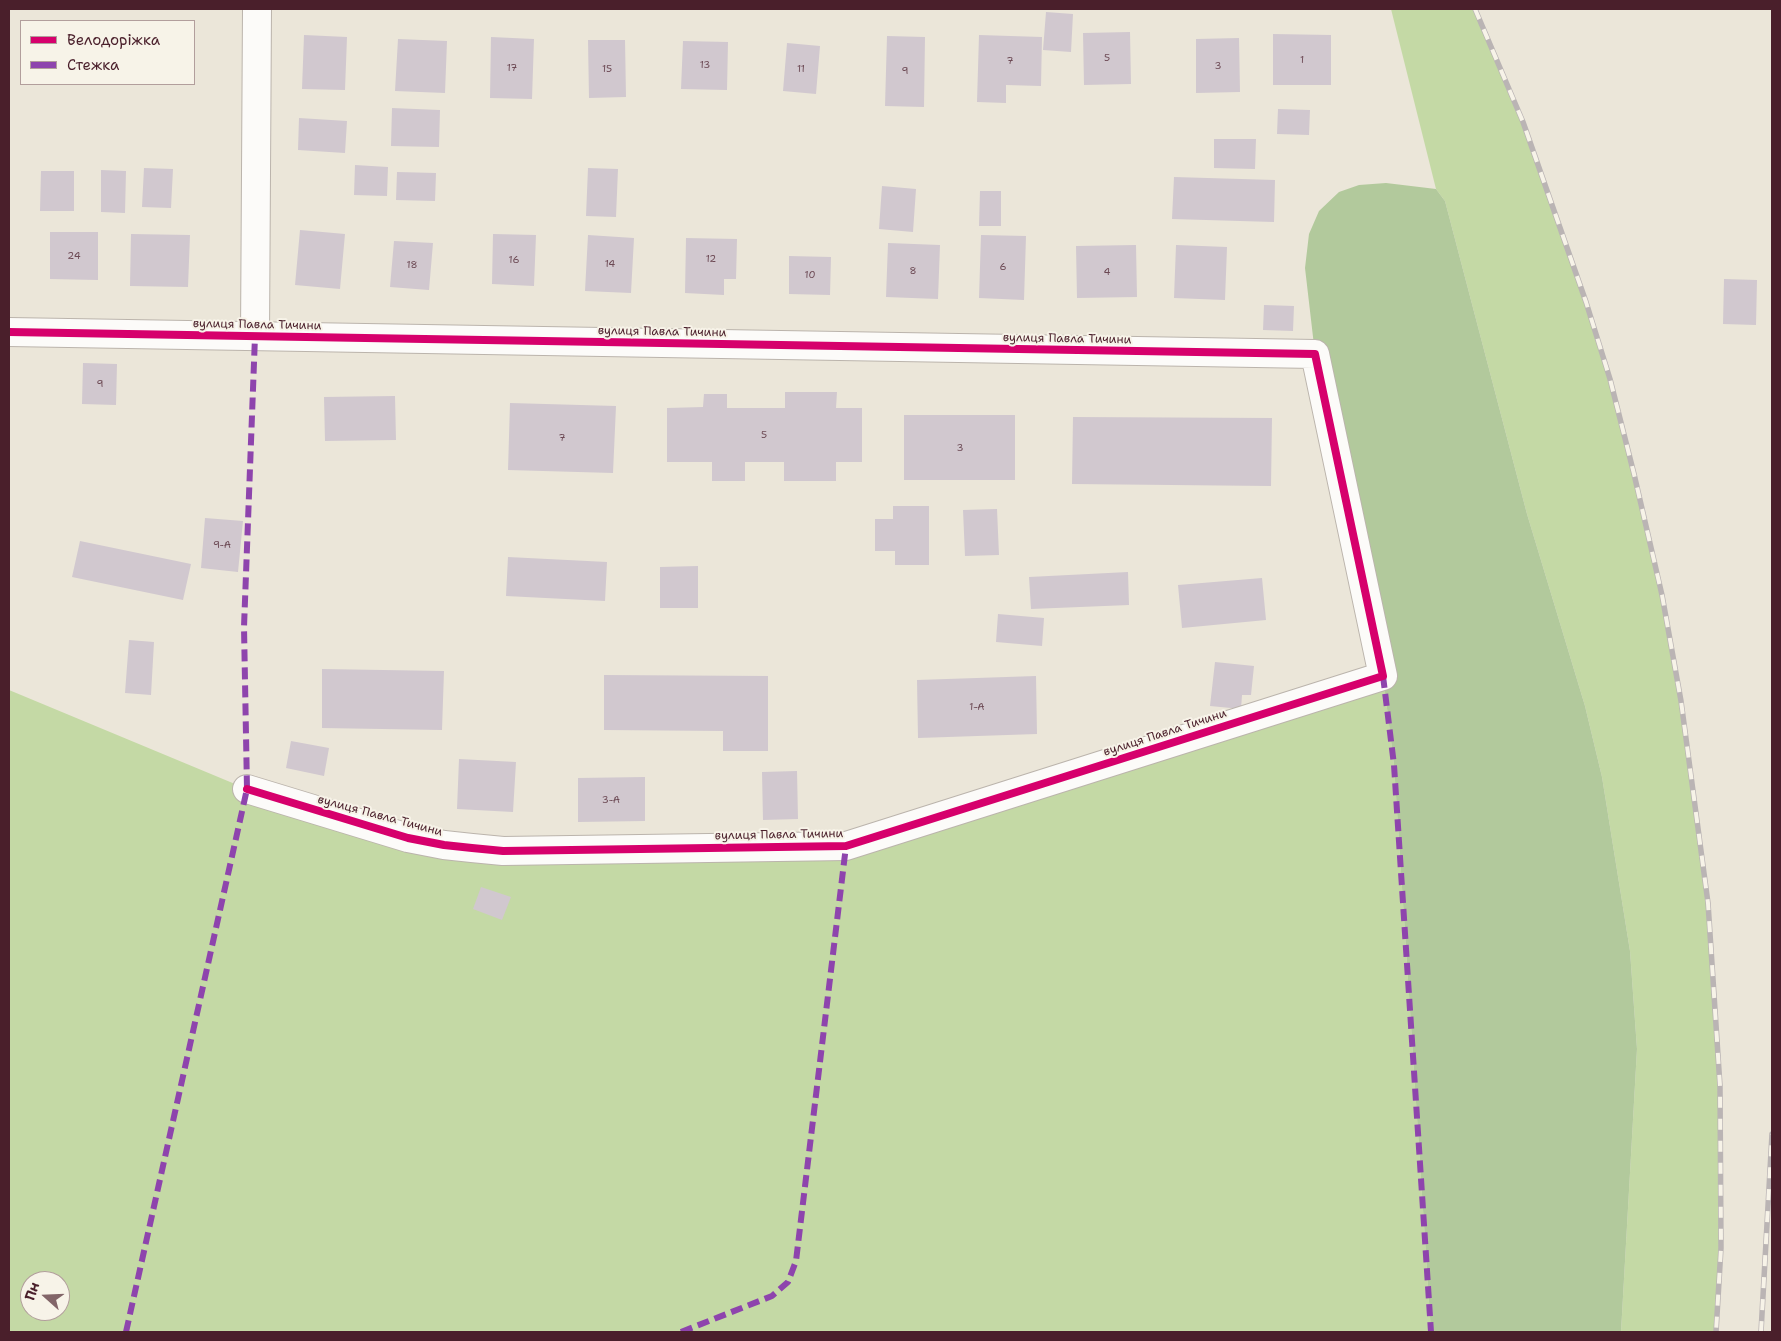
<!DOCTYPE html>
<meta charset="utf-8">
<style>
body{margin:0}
#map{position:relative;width:1781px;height:1341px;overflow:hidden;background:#ebe6d9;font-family:"Shantell Sans",sans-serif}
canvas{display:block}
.frame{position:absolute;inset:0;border:10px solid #4a1f2b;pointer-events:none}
.legend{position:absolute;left:20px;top:20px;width:175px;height:65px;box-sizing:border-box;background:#f7f3e8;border:1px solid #b29e9c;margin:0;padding:6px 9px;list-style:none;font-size:15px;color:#4a1f2b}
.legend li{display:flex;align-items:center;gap:10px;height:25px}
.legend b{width:25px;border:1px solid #b29e9c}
.north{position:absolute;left:20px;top:1271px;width:50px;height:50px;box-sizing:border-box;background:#f7f3e8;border:1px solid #b29e9c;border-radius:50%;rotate:290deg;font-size:14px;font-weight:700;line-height:20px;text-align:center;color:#4a1f2b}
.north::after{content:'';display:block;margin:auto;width:18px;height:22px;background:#826568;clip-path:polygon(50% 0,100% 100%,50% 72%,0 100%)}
</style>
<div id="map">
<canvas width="1781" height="1341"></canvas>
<div class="frame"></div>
<ul class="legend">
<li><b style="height:6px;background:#d6006c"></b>Велодоріжка</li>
<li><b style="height:6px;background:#8e44ad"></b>Стежка</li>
</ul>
<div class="north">Пн</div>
</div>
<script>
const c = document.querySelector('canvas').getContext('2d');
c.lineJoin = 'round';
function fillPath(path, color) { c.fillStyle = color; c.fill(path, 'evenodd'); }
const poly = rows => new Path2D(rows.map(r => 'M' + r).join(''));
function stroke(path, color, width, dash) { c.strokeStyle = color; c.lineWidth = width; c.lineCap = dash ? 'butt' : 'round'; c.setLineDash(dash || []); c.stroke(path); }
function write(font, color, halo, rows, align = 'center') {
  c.font = font + ' "Shantell Sans",sans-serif'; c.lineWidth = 4; c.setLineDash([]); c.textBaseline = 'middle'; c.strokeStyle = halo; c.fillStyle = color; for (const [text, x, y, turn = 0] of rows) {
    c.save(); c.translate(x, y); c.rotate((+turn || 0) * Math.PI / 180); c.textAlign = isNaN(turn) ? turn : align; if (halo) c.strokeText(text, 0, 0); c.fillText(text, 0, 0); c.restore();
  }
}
fillPath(poly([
 [1391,9,1475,9,1523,122,1586,302,1610,379,1634,474,1662,595,1681,701,1708,903,1720,1086,1721,1248,1716,1332,1621,1332,1637,1049,1630,951,1602,777,1585,706,1527,514,1445,201,1436,189],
 [1383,676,1394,765,1431,1332,9,1332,9,690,247,789,408,838,846,846],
 [30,1281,60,1281,60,1311,30,1311]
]), '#c4d9a5');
fillPath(poly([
 [1386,183,1436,189,1445,201,1527,514,1585,706,1602,777,1630,951,1637,1049,1621,1332,1431,1332,1394,765,1383,676,1315,354,1305,268,1309,234,1319,211,1339,192,1359,185]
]), '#b2c99c');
fillPath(poly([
 [1046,12,1073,14,1071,52,1043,50],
 [1130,32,1131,84,1084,85,1083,33],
 [1273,34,1331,35,1331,85,1273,85],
 [304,35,347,37,345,90,302,89],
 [979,35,1042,37,1041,86,1006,85,1006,103,977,102],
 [887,36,925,37,924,107,885,106],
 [491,37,534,39,532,99,490,98],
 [1239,38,1240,92,1196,93,1196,39],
 [398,39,447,41,445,93,395,91],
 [588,40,625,40,626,97,589,98],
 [683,41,728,42,727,90,681,89],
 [787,43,820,46,816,94,783,91],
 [392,108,440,110,439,147,391,146],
 [1278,109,1310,110,1309,135,1277,134],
 [299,118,347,121,345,153,298,150],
 [1214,139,1256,139,1255,169,1214,168],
 [355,165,388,167,387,196,354,195],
 [144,168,173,169,171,208,142,207],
 [588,168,618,169,616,217,586,216],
 [101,170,126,171,125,213,101,212],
 [41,171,74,171,74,211,40,211],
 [397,172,436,173,435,201,396,200],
 [1174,177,1275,180,1274,222,1172,219],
 [882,186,916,189,913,232,879,229],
 [980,191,1001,191,1001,226,979,226],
 [300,230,345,234,340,289,295,285],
 [50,232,98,232,98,280,50,279],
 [131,234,190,235,188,287,130,286],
 [493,234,536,235,534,286,492,284],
 [588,235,634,238,631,293,585,291],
 [981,235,1026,236,1024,300,979,298],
 [686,238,737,239,736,279,724,279,724,295,685,293],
 [394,241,433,243,429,290,390,287],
 [888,243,940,245,938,299,886,297],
 [1136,245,1137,297,1077,298,1076,246],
 [1176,245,1227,247,1225,300,1174,298],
 [789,256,831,257,830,295,789,294],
 [1724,279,1757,280,1756,325,1723,324],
 [1264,305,1294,306,1293,331,1263,330],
 [83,363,117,364,116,405,82,404],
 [785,392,837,392,836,408,862,408,862,462,836,462,836,481,784,481,784,462,745,462,745,481,712,481,712,462,667,462,667,408,703,407,704,394,727,394,727,408,785,408],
 [395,396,396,440,325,441,324,397],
 [510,403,616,406,613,473,508,470],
 [904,415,1015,415,1015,480,904,480],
 [1073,417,1272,418,1271,486,1072,484],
 [893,506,929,506,929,565,895,565,895,551,875,551,875,519,893,519],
 [997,509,999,555,965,556,963,510],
 [205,518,243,521,238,572,201,568],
 [80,541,191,564,183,600,72,577],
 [508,557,607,562,605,601,506,596],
 [698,566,698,608,660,608,660,567],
 [1128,572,1129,605,1031,609,1029,577],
 [1262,578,1266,620,1182,628,1178,585],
 [998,614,1044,618,1042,646,996,642],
 [129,640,154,642,151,695,125,693],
 [1215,662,1254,666,1251,695,1242,695,1241,709,1210,706],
 [322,669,444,671,442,730,322,728],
 [604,675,768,676,768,751,723,751,723,731,604,730],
 [1036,676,1037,734,918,738,917,680],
 [291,741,329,748,324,776,286,768],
 [459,759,516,762,513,812,457,809],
 [797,771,798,819,763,820,762,772],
 [645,777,645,821,578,822,578,778],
 [481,887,511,897,502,920,473,909]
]), '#d1c8cf');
const street = poly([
 [9,332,1315,354,1383,676,846,846,503,851,472,848,444,845,408,838,247,789],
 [255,336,257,9]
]);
stroke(street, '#bbb4ac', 30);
stroke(street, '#fcfbf9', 28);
const rail = poly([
 [1475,9,1523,122,1586,302,1610,379,1634,474,1662,595,1681,701,1708,903,1720,1086,1721,1248,1716,1332],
 [1761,1332,1772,1134]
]);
stroke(rail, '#bab4b4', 5.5);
stroke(rail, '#f7f3e8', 4, [11]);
stroke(poly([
 [1383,676,1394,765,1431,1332],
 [126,1332,247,789,244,627,255,336],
 [681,1332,772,1296,788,1282,796,1261,846,846]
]), '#8e44ad', 6, [12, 6]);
stroke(poly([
 [9,332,1315,354,1383,676,846,846,503,851,472,848,444,845,408,838,247,789]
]), '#d6006c', 8);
write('10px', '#6c4954', null, [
 ["5",1107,58],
 ["1",1302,60],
 ["7",1010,61],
 ["13",705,65],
 ["3",1218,66],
 ["17",512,68],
 ["15",607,69],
 ["11",801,69],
 ["9",905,71],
 ["24",74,256],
 ["12",711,259],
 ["16",514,260],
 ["14",610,264],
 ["18",412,265],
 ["6",1003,267],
 ["8",913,271],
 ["4",1107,272],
 ["10",810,275],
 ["9",100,384],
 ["5",764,435],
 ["7",562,438],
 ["3",960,448],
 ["9-А",222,545],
 ["1-А",977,707],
 ["3-А",611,800]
]);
write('12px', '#4a1f2b', '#f7f3e8', [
 ["вулиця Павла Тичини",257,325,1],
 ["вулиця Павла Тичини",662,332,1],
 ["вулиця Павла Тичини",1067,339,1],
 ["вулиця Павла Тичини",1165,733,-18],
 ["вулиця Павла Тичини",380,816,15],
 ["вулиця Павла Тичини",779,835,-1]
]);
</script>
